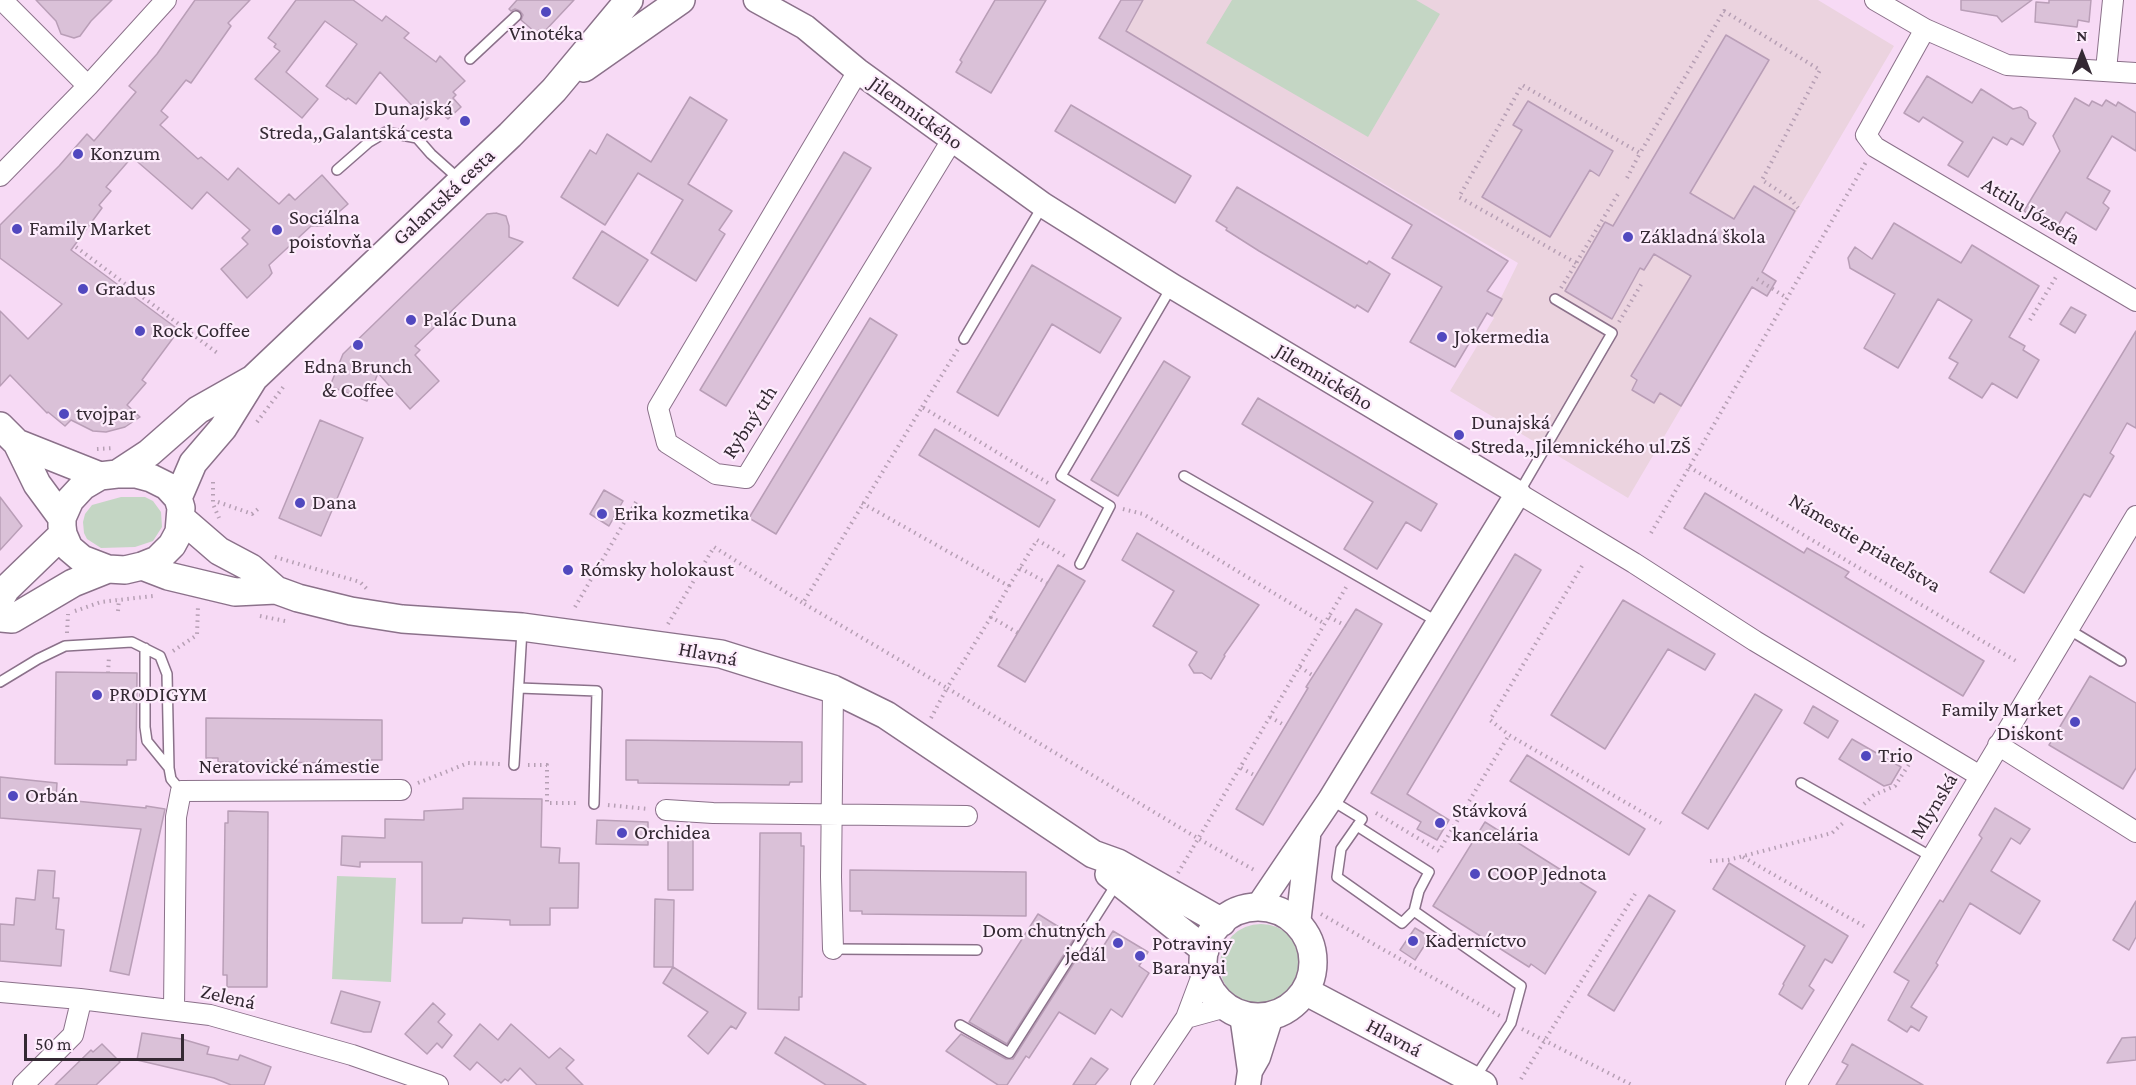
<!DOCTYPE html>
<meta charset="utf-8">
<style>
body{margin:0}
#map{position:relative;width:2136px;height:1085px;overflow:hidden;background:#f7daf5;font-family:"Crimson Pro",serif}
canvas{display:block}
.north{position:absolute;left:2052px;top:24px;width:60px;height:60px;-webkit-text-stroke:4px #fdecfc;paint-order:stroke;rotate:0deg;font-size:16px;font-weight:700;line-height:24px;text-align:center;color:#342933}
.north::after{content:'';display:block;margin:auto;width:21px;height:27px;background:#342933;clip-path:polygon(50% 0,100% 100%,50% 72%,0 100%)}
.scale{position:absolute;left:24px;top:1034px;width:160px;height:27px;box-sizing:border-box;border:3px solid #342933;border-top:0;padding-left:8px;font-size:18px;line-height:21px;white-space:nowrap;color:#342933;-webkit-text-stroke:4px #fdecfc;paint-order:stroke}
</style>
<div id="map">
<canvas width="2136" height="1085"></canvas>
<div class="north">N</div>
<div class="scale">50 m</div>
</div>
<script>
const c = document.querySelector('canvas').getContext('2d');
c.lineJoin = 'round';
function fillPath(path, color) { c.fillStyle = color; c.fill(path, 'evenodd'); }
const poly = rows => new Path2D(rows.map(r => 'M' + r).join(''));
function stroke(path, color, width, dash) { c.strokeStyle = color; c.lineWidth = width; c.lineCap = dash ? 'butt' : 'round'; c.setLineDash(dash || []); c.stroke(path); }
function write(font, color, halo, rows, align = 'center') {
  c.font = font + ' "Crimson Pro",serif'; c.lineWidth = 4.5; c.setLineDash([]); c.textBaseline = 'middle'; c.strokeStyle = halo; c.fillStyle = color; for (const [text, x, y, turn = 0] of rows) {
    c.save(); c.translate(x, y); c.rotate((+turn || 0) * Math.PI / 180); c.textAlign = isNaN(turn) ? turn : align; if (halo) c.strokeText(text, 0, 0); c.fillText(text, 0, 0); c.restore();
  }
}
fillPath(poly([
 [1135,0,1818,0,1894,46,1628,498,1450,391,1494,318,1492,316,1518,263,1125,31,1141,4]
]), '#ebd3df');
fillPath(poly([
 [1232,0,1416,0,1440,14,1368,137,1206,43],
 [121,497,145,497,153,501,161,512,162,527,153,541,135,547,101,548,87,539,84,533,83,522,85,514,92,505],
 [337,876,396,878,391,982,332,979],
 '1220 965a41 41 0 1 1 82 0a41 41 0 1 1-82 0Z'
]), '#c4d6c4');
const building = poly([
 [36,0,112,0,91,21,80,36,74,38,61,34,56,21,36,0],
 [195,0,250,0,228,23,231,26,191,83,186,80,161,111,168,117,160,125,198,159,201,157,228,180,238,168,279,204,289,194,295,200,322,175,348,204,323,226,311,226,269,265,272,273,269,277,247,298,221,269,248,244,242,238,250,230,207,192,192,209,132,157,106,187,111,191,99,205,102,208,71,250,179,330,142,380,146,383,127,405,140,417,125,427,106,432,93,431,71,420,65,426,48,412,47,413,10,375,0,386,0,311,28,339,62,304,0,258,0,225,59,166,87,134,94,141,136,92,129,86,157,54,195,0],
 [296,0,353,0,382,21,386,16,409,33,404,38,436,62,440,56,465,81,453,92,456,95,453,98,461,107,448,119,437,109,426,120,380,72,356,104,348,98,346,100,326,86,357,44,325,21,286,72,318,99,302,118,255,79,280,51,274,47,276,44,268,38,296,0],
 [517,0,574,0,543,33,539,30,536,33,521,20,523,15,520,11,515,9,511,11,509,9,517,0],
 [995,0,1046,0,991,93,956,72,962,62,960,60,995,0],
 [1121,0,1143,0,1126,31,1508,261,1487,291,1502,299,1492,316,1487,313,1455,367,1410,342,1442,287,1392,258,1412,225,1099,38,1121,0],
 [1961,0,2032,0,2002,22,1997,16,1961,10,1961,0],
 [2049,0,2091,0,2089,22,2078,20,2077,27,2035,22,2036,2,2049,3,2049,0],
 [1726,35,1769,60,1690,193,1734,219,1754,186,1795,211,1762,272,1776,281,1767,296,1752,287,1681,406,1660,393,1654,403,1632,390,1637,380,1631,376,1691,276,1654,254,1644,270,1640,268,1612,319,1565,291,1605,222,1613,226,1726,35],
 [1927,76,1972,103,1981,89,2013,109,2021,107,2027,111,2029,118,2036,123,2023,145,2011,138,2007,145,1993,137,1968,177,1948,165,1963,142,1923,117,1919,122,1904,113,1927,76],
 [690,97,727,120,688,184,732,211,719,230,725,234,696,281,651,253,683,200,638,173,605,225,561,197,590,150,596,154,607,134,651,162,690,97],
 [2075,98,2089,106,2092,101,2102,106,2106,100,2116,106,2118,102,2136,113,2136,151,2112,136,2087,178,2110,191,2103,203,2109,208,2096,230,2066,212,2055,230,2024,211,2060,151,2053,136,2075,98],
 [1528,101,1613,151,1599,176,1590,170,1550,237,1482,197,1522,130,1513,125,1528,101],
 [1071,105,1191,176,1175,203,1055,131,1071,105],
 [844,152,871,168,726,406,700,390,844,152],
 [1237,187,1367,264,1369,261,1390,274,1368,312,1357,305,1355,308,1259,251,1226,230,1227,228,1216,221,1237,187],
 [496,213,506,216,509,226,509,237,523,242,415,346,420,350,415,355,439,381,410,409,378,373,367,401,330,386,343,354,487,214,496,213],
 [1894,223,1961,263,1972,245,2039,286,2009,337,2025,346,2023,350,2039,360,2017,398,1992,383,1982,398,1949,378,1958,363,1949,358,1972,320,1938,299,1898,368,1864,348,1895,294,1850,268,1848,258,1855,247,1872,259,1894,223],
 [602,231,648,260,618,306,573,278,602,231],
 [1032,265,1121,318,1100,353,1052,324,998,416,957,392,1032,265],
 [2071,307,2086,315,2075,333,2060,324,2071,307],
 [870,318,897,335,776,534,749,518,870,318],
 [2136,331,2136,428,2127,423,2110,453,2114,456,2090,497,2084,494,2024,593,1990,572,2136,331],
 [1164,361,1190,377,1118,496,1091,480,1164,361],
 [1258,398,1437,504,1421,531,1406,522,1377,569,1344,549,1373,502,1242,424,1258,398],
 [320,420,363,438,321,536,279,518,320,420],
 [935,429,1055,500,1039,527,919,455,935,429],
 [604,490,623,501,609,526,590,514,604,490],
 [1705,493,1804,553,1807,548,1849,572,1845,577,1984,661,1963,696,1684,528,1705,493],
 [0,497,22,526,0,550,0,497],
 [1137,533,1259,605,1224,655,1225,656,1211,679,1202,673,1194,673,1189,665,1197,652,1153,626,1174,591,1122,560,1137,533],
 [1515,554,1541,570,1407,794,1449,820,1437,840,1417,829,1421,822,1371,793,1515,554],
 [1058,565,1085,581,1025,682,998,666,1058,565],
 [1623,600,1715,654,1705,670,1668,649,1605,749,1551,715,1623,600],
 [1356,609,1382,624,1263,825,1236,809,1308,688,1306,687,1356,609],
 [56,672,137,673,136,760,127,760,127,765,55,764,56,672],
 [2090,676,2136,703,2136,768,2123,789,2049,745,2090,676],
 [1755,694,1782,710,1708,829,1682,813,1755,694],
 [1813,706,1838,721,1828,738,1804,723,1813,706],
 [206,718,382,720,382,760,370,760,370,763,218,762,218,758,206,758,206,718],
 [1852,739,1901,767,1891,784,1884,786,1839,759,1852,739],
 [626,740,802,742,802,782,790,782,789,785,638,783,638,780,626,780,626,740],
 [1527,755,1645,829,1629,855,1510,781,1527,755],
 [0,777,57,783,56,799,146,808,146,806,165,809,129,975,110,971,141,829,0,818,0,777],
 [463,798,542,799,541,847,560,848,559,863,579,863,578,908,550,908,550,925,510,925,510,920,463,918,462,923,422,923,422,862,360,862,360,867,341,865,342,836,385,838,385,819,424,820,424,811,463,809,463,798],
 [1995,808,2030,829,2020,844,2011,838,1991,871,2040,901,2020,934,1970,903,1936,963,1938,965,1911,1007,1927,1017,1919,1031,1911,1026,1907,1032,1888,1020,1909,981,1894,972,1940,900,1943,902,1982,838,1979,835,1995,808],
 [228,811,268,812,267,987,227,987,227,975,223,975,225,823,228,823,228,811],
 [597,820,648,822,648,845,596,844,597,820],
 [1485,822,1596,892,1545,974,1531,964,1529,967,1433,906,1485,822],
 [668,833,693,833,693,890,668,890,668,833],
 [760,833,801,833,801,846,804,846,802,997,799,997,799,1010,758,1009,760,833],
 [1729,863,1848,936,1832,963,1825,959,1809,986,1814,990,1802,1009,1779,994,1784,985,1783,984,1805,946,1713,889,1729,863],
 [38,870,55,871,53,898,59,898,56,929,64,930,61,966,0,961,0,924,14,925,16,898,35,900,38,870],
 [850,870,1026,872,1026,916,862,914,862,911,850,911,850,870],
 [1649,895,1675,911,1614,1011,1588,995,1649,895],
 [655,899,674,900,673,967,746,1013,736,1029,731,1026,708,1054,688,1036,708,1012,663,983,673,967,654,967,655,899],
 [2136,901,2136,937,2129,950,2113,940,2136,901],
 [1038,914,1075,937,1007,1044,969,1022,1038,914],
 [1415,928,1430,937,1415,960,1400,950,1415,928],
 [1113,931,1148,952,1139,966,1149,973,1122,1017,1111,1009,1095,1034,1059,1012,1029,1058,1026,1056,1007,1085,998,1085,946,1051,961,1034,1006,1059,1013,1059,1086,944,1099,953,1113,931],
 [341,991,380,1002,371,1032,364,1032,331,1023,341,991],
 [433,1003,445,1014,438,1022,452,1035,442,1048,437,1043,427,1054,405,1034,433,1003],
 [480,1024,498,1040,511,1024,549,1058,560,1048,574,1060,566,1068,583,1085,537,1085,520,1068,508,1081,505,1079,501,1083,477,1062,470,1070,454,1056,480,1024],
 [142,1033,182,1039,209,1047,207,1054,238,1060,240,1055,271,1067,264,1085,231,1085,214,1078,137,1060,142,1033],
 [785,1037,841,1070,866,1085,826,1085,775,1053,785,1037],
 [2136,1037,2136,1060,2107,1063,2122,1038,2136,1037],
 [102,1044,120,1062,96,1085,55,1085,91,1050,93,1052,102,1044],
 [1852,1044,1923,1085,1836,1085,1848,1065,1842,1062,1852,1044],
 [1091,1058,1108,1069,1095,1085,1073,1085,1091,1058]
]);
fillPath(building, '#dac1d8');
stroke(building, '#b99eb7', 1.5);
const service = poly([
 [470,59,516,16],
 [337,170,369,142,386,132,417,138,431,154,460,180],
 [964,339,1042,207],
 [1184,476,1438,622],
 [1520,491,1612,333,1555,299],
 [1080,564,1110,506,1061,476,1172,286],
 [2068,629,2121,661],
 [145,648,145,727,147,741,169,768],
 [0,682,38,659,65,646,132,642,160,656,167,674,169,768,171,779,181,791],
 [519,688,597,691,594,804],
 [514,765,522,630],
 [1801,783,1932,857],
 [1331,800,1362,819,1341,849,1337,877,1402,923,1414,911,1521,986,1511,1023,1475,1078],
 [1357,826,1429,872,1419,891,1414,911],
 [833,949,977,950],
 [960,1025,1009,1053,1117,883]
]);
const minor = poly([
 [2,0,88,86],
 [1875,0,1925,29,2007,65,2136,73],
 [1925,29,1866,135,1875,147,2136,301],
 [2106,70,2113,0],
 [858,71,658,408,667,443,716,474,746,478,952,140],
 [0,176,88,86,166,0],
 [1518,493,1634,563,1755,641,1980,776],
 [1998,745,2136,832],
 [666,810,713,813,967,816],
 [833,949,831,877,833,689],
 [0,992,80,999,210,1015,352,1055,438,1085],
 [174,1010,176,817,181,791,401,790],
 [1186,1018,1226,1007],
 [23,1085,73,1035,79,1010,80,999],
 [1141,1085,1186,1018,1204,970],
 [1796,1085,2136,516]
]);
const tertiary = poly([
 [756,0,805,27,858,71,1043,205,1172,286,1518,493,1330,800,1257,908],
 [1298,924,1308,837],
 [1242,1015,1250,1071,1248,1085],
 [1250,1071,1258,1057,1271,1016]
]);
const secondary = poly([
 [584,68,681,0],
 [0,426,17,443,37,484,62,518],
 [17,443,100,476],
 [117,474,136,474,151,478,167,486,178,498,181,508,179,532,172,545,157,560,142,566,125,570,108,569,82,559,69,548,63,534,62,526,62,518,70,500,83,486,100,476,117,474],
 [117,474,149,453,198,410,251,380],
 [178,498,193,463,223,428,254,378,510,135,554,90,629,0],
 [182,519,219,551,251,568,276,590,298,598,351,611,402,619,522,627,721,654,833,689,886,715,1093,854,1118,863,1222,922],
 [142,566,168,576,235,592,276,590],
 [0,599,6,589,63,534],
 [0,618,12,619,73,583,108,569],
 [1109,874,1205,950],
 '1203 962a55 55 0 1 1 110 0a55 55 0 1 1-110 0Z',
 [1305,991,1483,1085]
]);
stroke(service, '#8b718a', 12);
stroke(minor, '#8b718a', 22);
stroke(tertiary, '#8b718a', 27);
stroke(secondary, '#8b718a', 30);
stroke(poly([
 [1627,178,1640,153],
 [76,247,220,355],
 [1576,263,1459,197,1522,85,1640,153,1724,11,1820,70,1762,180,1790,198,1798,208],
 [1757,279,1787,298],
 [1561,288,1618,194],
 [2030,320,2056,277],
 [1619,322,1642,283],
 [922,407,958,349],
 [257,422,284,386],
 [97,449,114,448],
 [1689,467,2016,661],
 [213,482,213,504,219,518],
 [218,502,252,514,258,509],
 [862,503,1009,586,991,617,1018,633],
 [1123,509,1143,514,1325,624],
 [1651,533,1866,162],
 [275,557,360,582,368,590],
 [1582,566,1490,720,1509,735,1661,823],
 [1020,568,1047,583],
 [1009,586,1037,540,1068,558],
 [575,607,636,502],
 [75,611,101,602,153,596],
 [118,611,119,599],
 [260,616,285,621],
 [991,617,947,688,1199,839,1256,871],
 [1329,617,1346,626],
 [668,624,714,547,803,603],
 [67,633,68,614],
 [173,651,197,635,198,606],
 [1300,667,1315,677],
 [108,673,109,656],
 [1270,717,1286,726],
 [931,718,947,688,803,603,922,407,1048,483],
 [528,765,547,765,547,803,579,803],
 [1241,768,1256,776],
 [418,783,468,763,500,764],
 [1864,804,1874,795,1895,786,1913,758],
 [608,805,648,809],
 [1376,813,1439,851,1509,735],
 [1743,857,1867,928],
 [1710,861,1728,860,1832,833,1843,823],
 [1178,873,1348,584],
 [1321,914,1500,1016],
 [1522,1029,1632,1085],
 [1521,1079,1635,894]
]), '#b69fb4', 4, [1.5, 4.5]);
stroke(service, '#fff', 9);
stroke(minor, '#fff', 20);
stroke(tertiary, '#fff', 24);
stroke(secondary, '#fff', 27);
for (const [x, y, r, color] of [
 [546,12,6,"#5148bf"],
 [465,121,6,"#5148bf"],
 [78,154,6,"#5148bf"],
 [17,229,6,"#5148bf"],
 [277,230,6,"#5148bf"],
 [1628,237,6,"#5148bf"],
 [83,289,6,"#5148bf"],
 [411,320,6,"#5148bf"],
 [140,331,6,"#5148bf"],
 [1442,337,6,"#5148bf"],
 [358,345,6,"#5148bf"],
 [64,414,6,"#5148bf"],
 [1459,435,6,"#5148bf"],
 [300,503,6,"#5148bf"],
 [602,514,6,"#5148bf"],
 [568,570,6,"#5148bf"],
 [97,695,6,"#5148bf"],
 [2075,722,6,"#5148bf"],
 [1866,756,6,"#5148bf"],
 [13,796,6,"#5148bf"],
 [1440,823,6,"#5148bf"],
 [622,833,6,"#5148bf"],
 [1475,874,6,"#5148bf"],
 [1413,941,6,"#5148bf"],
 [1118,943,6,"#5148bf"],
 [1140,956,6,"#5148bf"]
]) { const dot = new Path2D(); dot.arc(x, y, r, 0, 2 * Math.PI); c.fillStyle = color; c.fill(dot); stroke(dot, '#fdecfc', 2); }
write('21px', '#342933', '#fdecfc', [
 ["Vinotéka",546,34,"center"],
 ["Dunajská",453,109,"right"],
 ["Streda,,Galantská cesta",453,133,"right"],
 ["Konzum",90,154],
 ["Sociálna",289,218],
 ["poisťovňa",289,242],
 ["Family Market",29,229],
 ["Základná škola",1640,237],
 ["Gradus",95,289],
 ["Palác Duna",423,320],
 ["Rock Coffee",152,331],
 ["Jokermedia",1454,337],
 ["Edna Brunch",358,367,"center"],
 ["& Coffee",358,391,"center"],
 ["tvojpar",76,414],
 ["Dunajská",1471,423],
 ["Streda,,Jilemnického ul.ZŠ",1471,447],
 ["Dana",312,503],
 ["Erika kozmetika",614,514],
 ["Rómsky holokaust",580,570],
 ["PRODIGYM",109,695],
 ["Family Market",2063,710,"right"],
 ["Diskont",2063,734,"right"],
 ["Trio",1878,756],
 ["Orbán",25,796],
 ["Stávková",1452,811],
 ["kancelária",1452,835],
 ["Orchidea",634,833],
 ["COOP Jednota",1487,874],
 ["Dom chutných",1106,931,"right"],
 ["jedál",1106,955,"right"],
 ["Kaderníctvo",1425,941],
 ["Potraviny",1152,944],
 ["Baranyai",1152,968]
], 'left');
write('21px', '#342933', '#fdecfc', [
 ["Jilemnického",916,113,36],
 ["Galantská cesta",444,197,-43],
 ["Attilu Józsefa",2031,211,31],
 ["Jilemnického",1324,377,31],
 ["Rybný trh",750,422,-57],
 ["Námestie priateľstva",1865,543,31],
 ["Hlavná",708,654,11],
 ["Neratovické námestie",289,767],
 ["Mlynská",1934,806,-59],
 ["Zelená",228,997,13],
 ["Hlavná",1394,1038,28]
]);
</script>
